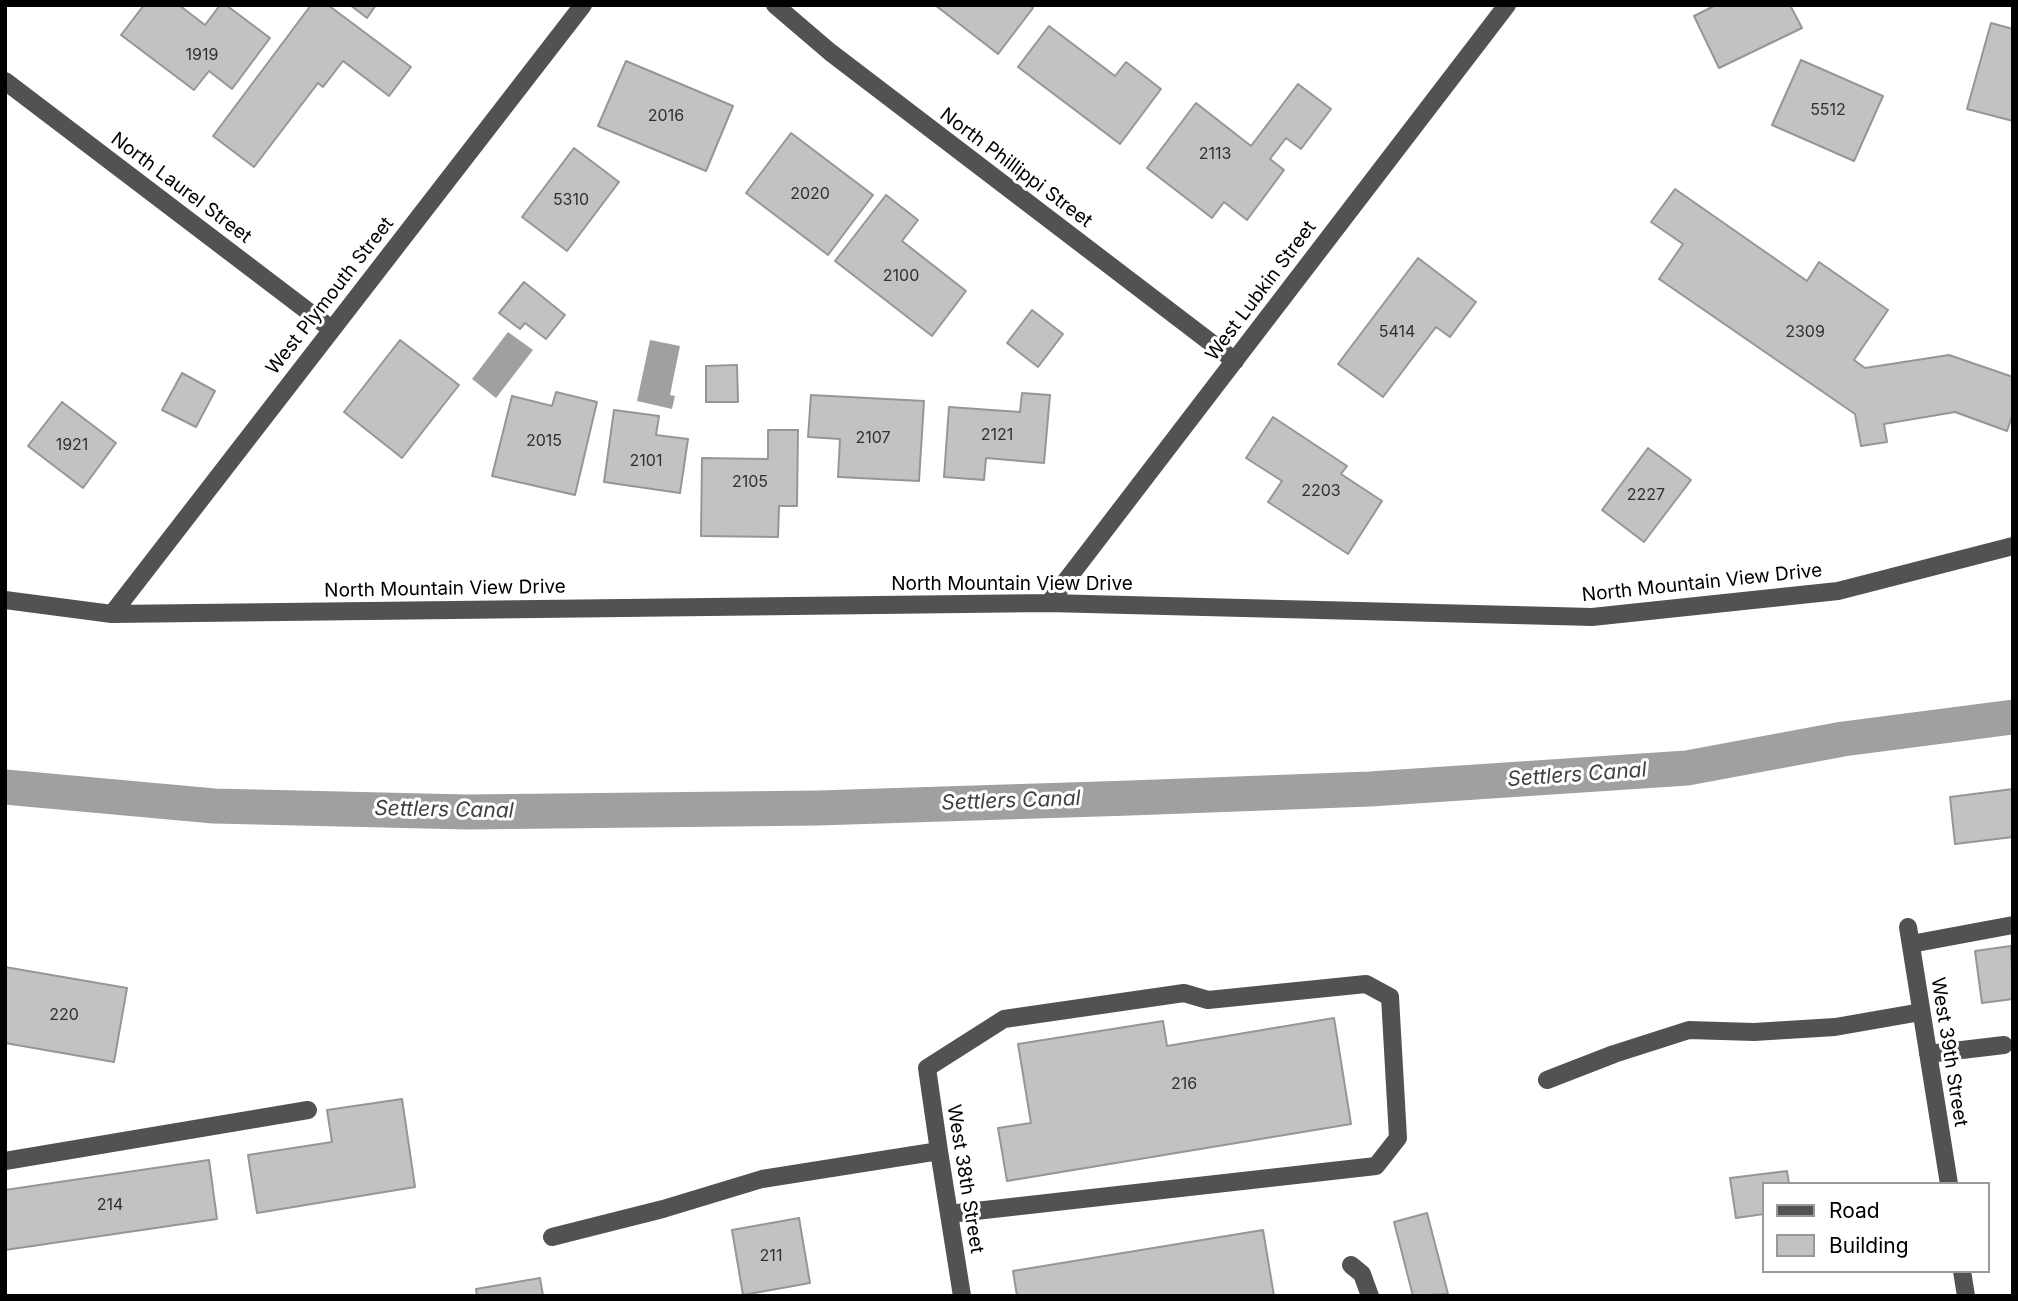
<!DOCTYPE html>
<style>
body{margin:0}
#map{position:relative;width:2018px;height:1301px;overflow:hidden;background:#fff;font-family:Inter,sans-serif}
canvas{display:block}
.frame{position:absolute;inset:0;border:7px solid #000;pointer-events:none}
.legend{position:absolute;left:1762px;top:1182px;width:228px;height:91px;box-sizing:border-box;background:#fff;border:2px solid #999;margin:0;padding:9px 12px;list-style:none;font-size:21px;color:#000}
.legend li{display:flex;align-items:center;gap:14px;height:35px}
.legend b{width:35px;border:2px solid #999}
</style>
<div id="map">
<canvas width="2018" height="1301"></canvas>
<div class="frame"></div>
<ul class="legend">
<li><b style="height:9px;background:#525252"></b>Road</li>
<li><b style="height:19px;background:#c2c2c2"></b>Building</li>
</ul>
</div>
<script>
const c = document.querySelector('canvas').getContext('2d');
c.lineJoin = 'round';
function fillPath(path, color) { c.fillStyle = color; c.fill(path, 'evenodd'); }
const poly = rows => new Path2D(rows.map(r => 'M' + r).join(''));
function stroke(path, color, width, dash) { c.strokeStyle = color; c.lineWidth = width; c.lineCap = dash ? 'butt' : 'round'; c.setLineDash(dash || []); c.stroke(path); }
function write(font, color, halo, rows, align = 'center') {
  c.font = font + ' Inter,sans-serif'; c.lineWidth = 6; c.setLineDash([]); c.textBaseline = 'middle'; c.strokeStyle = halo; c.fillStyle = color; for (const [text, x, y, turn = 0] of rows) {
    c.save(); c.translate(x, y); c.rotate((+turn || 0) * Math.PI / 180); c.textAlign = isNaN(turn) ? turn : align; if (halo) c.strokeText(text, 0, 0); c.fillText(text, 0, 0); c.restore();
  }
}
fillPath(poly([
 [508,332,533,350,496,398,472,379],
 [650,340,680,346,670,395,675,396,672,409,637,401]
]), '#a0a0a0');
stroke(poly([
 [5,787,214,806,467,812,818,808,1130,798,1370,789,1687,768,1843,739,2013,717]
]), '#a0a0a0', 35);
const building = poly([
 [144,5,179,5,205,25,220,5,226,5,270,38,232,89,209,71,194,90,121,35,144,5],
 [311,5,328,5,411,67,389,96,343,61,323,87,318,83,254,167,213,136,311,5],
 [350,5,376,5,367,18,350,5],
 [935,5,1030,5,1033,8,998,54,935,5],
 [1716,5,1790,5,1802,28,1719,68,1694,16,1716,5],
 [1991,23,2013,29,2013,121,1967,109,1991,23],
 [1049,26,1115,76,1126,62,1161,89,1120,144,1018,67,1049,26],
 [1801,60,1883,96,1854,161,1772,125,1801,60],
 [626,61,733,106,706,171,598,126,626,61],
 [1298,84,1331,109,1301,149,1286,138,1270,159,1284,170,1247,220,1224,202,1212,218,1147,168,1196,103,1251,146,1298,84],
 [791,133,873,195,828,255,746,193,791,133],
 [574,148,619,182,567,251,522,217,574,148],
 [1675,189,1807,281,1819,262,1888,310,1854,360,1865,368,1949,355,2013,377,2013,413,2007,431,1955,412,1884,424,1887,442,1861,446,1855,414,1659,279,1683,244,1651,222,1675,189],
 [886,195,918,220,902,241,966,291,932,336,835,261,886,195],
 [1418,258,1476,302,1450,337,1436,327,1383,397,1338,364,1418,258],
 [524,282,565,315,546,339,525,323,520,329,499,313,524,282],
 [1032,310,1063,334,1038,367,1007,343,1032,310],
 [400,340,459,385,402,458,344,412,400,340],
 [737,365,738,402,706,402,706,366,737,365],
 [182,373,215,391,196,427,162,410,182,373],
 [556,392,597,402,575,495,492,476,512,396,552,406,556,392],
 [1022,393,1050,395,1044,463,986,458,984,480,944,477,949,407,1020,412,1022,393],
 [811,395,924,401,919,481,838,477,840,439,808,437,811,395],
 [62,402,116,443,83,488,28,446,62,402],
 [614,410,659,416,656,435,688,439,680,493,604,482,614,410],
 [1273,417,1347,466,1341,474,1382,501,1348,554,1268,502,1282,481,1246,458,1273,417],
 [768,430,798,430,797,506,779,506,778,537,701,536,702,458,768,459,768,430],
 [1648,448,1691,480,1644,542,1602,510,1648,448],
 [2013,789,2013,837,1955,844,1950,797,2013,789],
 [2011,946,2013,999,1982,1003,1975,951,2011,946],
 [5,967,127,988,114,1062,5,1043,5,967],
 [1334,1018,1351,1124,1007,1181,998,1128,1031,1123,1018,1044,1163,1021,1167,1046,1334,1018],
 [402,1099,415,1187,257,1213,248,1155,332,1142,327,1110,402,1099],
 [209,1160,217,1219,5,1250,5,1190,209,1160],
 [1787,1171,1789,1184,1764,1184,1764,1214,1736,1218,1730,1178,1787,1171],
 [1427,1213,1448,1294,1413,1296,1394,1222,1427,1213],
 [799,1218,810,1283,743,1295,732,1230,799,1218],
 [1263,1230,1274,1296,1017,1296,1013,1271,1263,1230],
 [540,1278,543,1296,477,1296,476,1289,540,1278]
]);
fillPath(building, '#c2c2c2');
stroke(building, '#969696', 2);
stroke(poly([
 [775,5,830,52,1235,361],
 [5,81,330,328],
 [5,600,112,614,1049,603,1592,617,1838,591,2013,546],
 [1049,603,1507,5],
 [112,614,583,5],
 [1908,927,1949,1184],
 [1911,944,2013,925],
 [1928,1054,2004,1045],
 [1547,1080,1614,1054,1689,1030,1754,1032,1835,1027,1921,1012],
 [5,1161,308,1110],
 [949,1214,1376,1166,1398,1138,1390,997,1366,984,1208,1000,1184,993,1004,1019,927,1068,939,1151,962,1296],
 [552,1237,663,1209,762,1179,939,1151],
 [1351,1265,1362,1274,1370,1296],
 [1962,1271,1966,1296]
]), '#525252', 18);
write('16px', '#303030', null, [
 ["1919",202,55],
 ["5512",1828,110],
 ["2016",666,116],
 ["2113",1215,154],
 ["2020",810,194],
 ["5310",571,200],
 ["2100",901,276],
 ["5414",1397,332],
 ["2309",1805,332],
 ["2121",997,435],
 ["2107",873,438],
 ["2015",544,441],
 ["1921",72,445],
 ["2101",646,461],
 ["2105",750,482],
 ["2203",1321,491],
 ["2227",1646,495],
 ["220",64,1015],
 ["216",1184,1084],
 ["214",110,1205],
 ["211",771,1256]
]);
write('19px', '#000', '#fff', [
 ["North Phillippi Street",1016,168,37],
 ["North Laurel Street",181,188,37],
 ["West Lubkin Street",1261,291,-53],
 ["West Plymouth Street",330,296,-52],
 ["North Mountain View Drive",1702,583,-6],
 ["North Mountain View Drive",1012,584],
 ["North Mountain View Drive",445,589,-1],
 ["West 39th Street",1949,1052,81],
 ["West 38th Street",965,1179,81]
]);
write('italic 21px', '#414141', '#fff', [
 ["Settlers Canal",1577,775,-4],
 ["Settlers Canal",1011,801,-2],
 ["Settlers Canal",444,810,1]
]);
</script>
